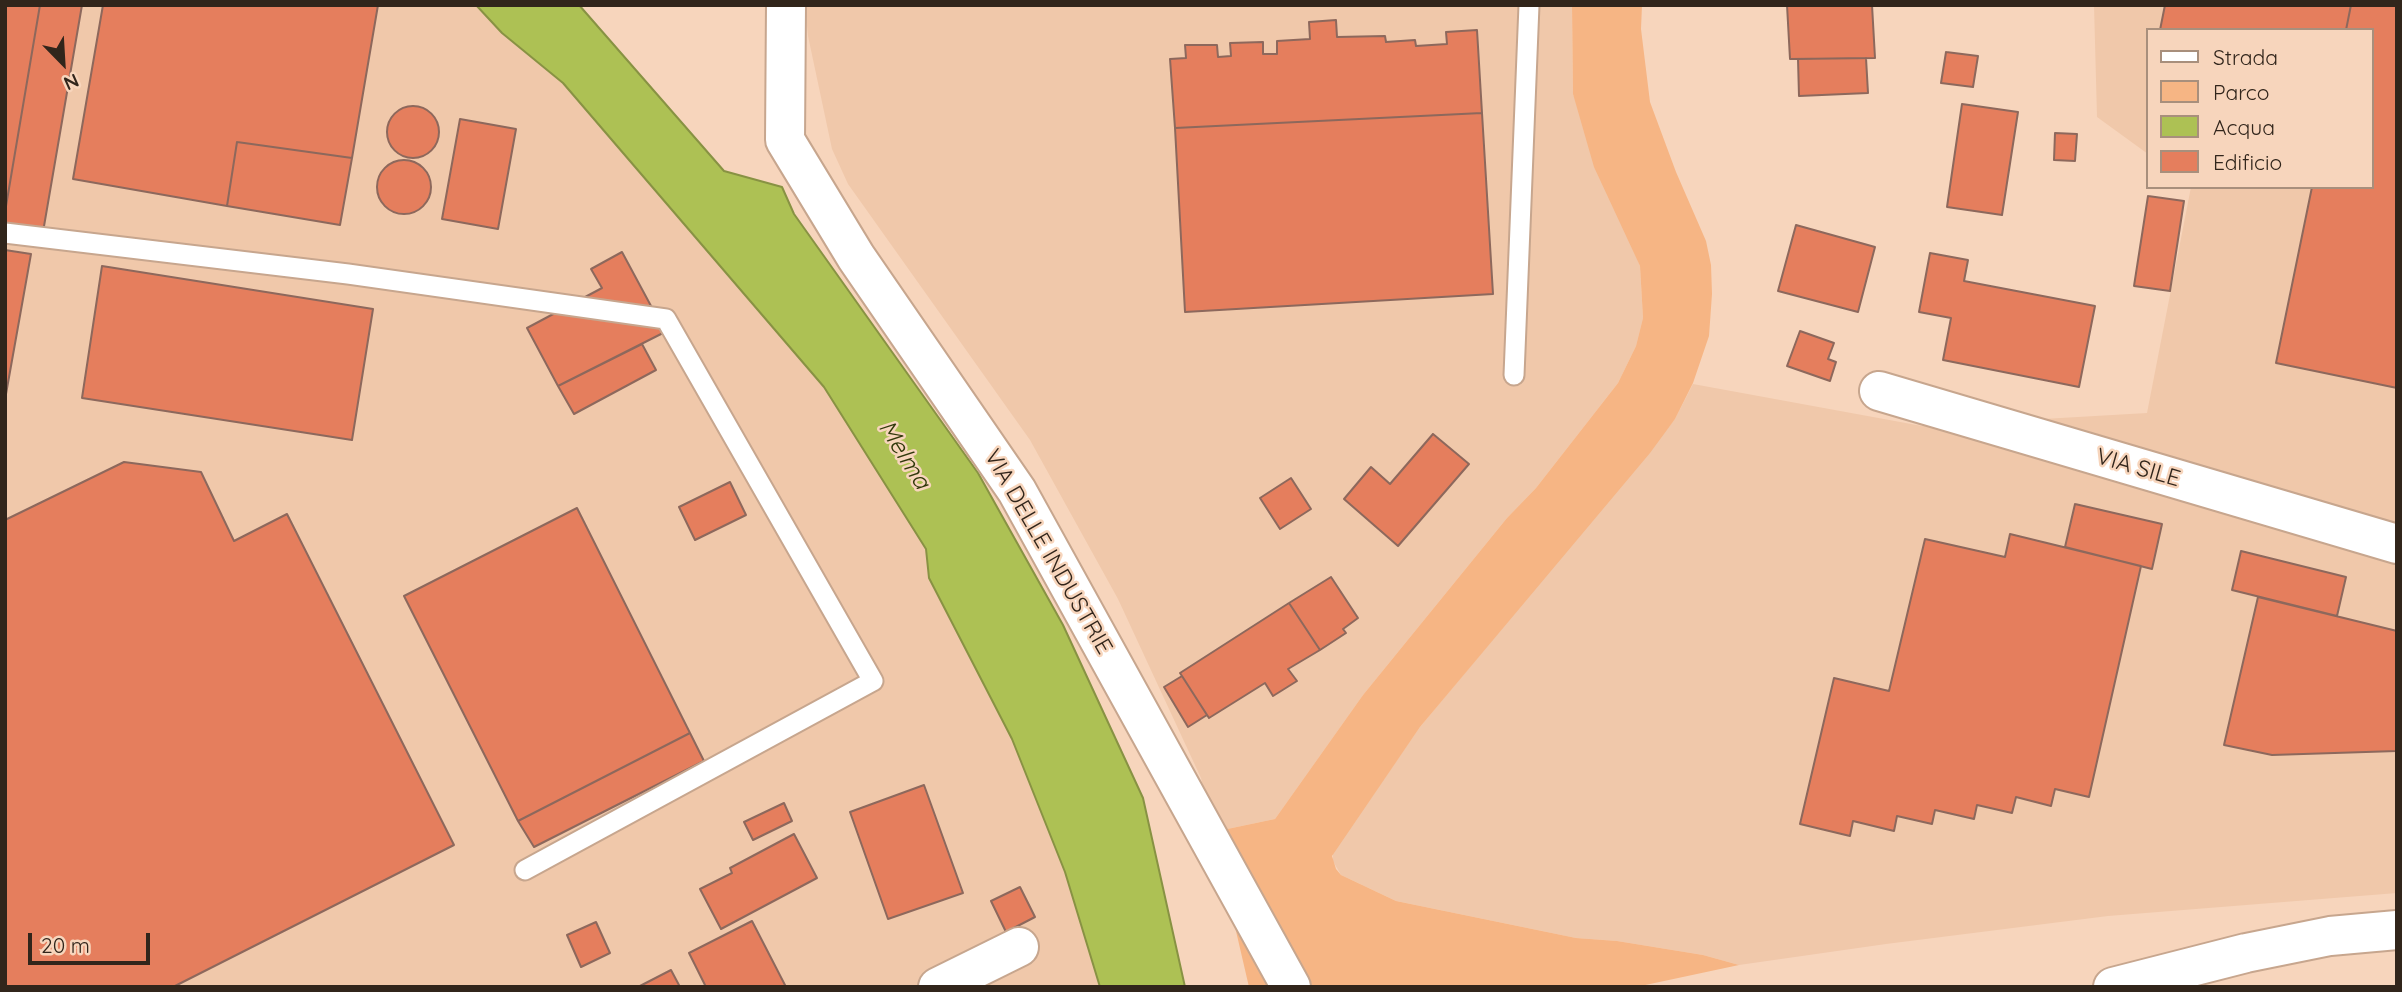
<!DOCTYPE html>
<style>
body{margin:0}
#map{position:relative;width:2402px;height:992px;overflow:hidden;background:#f7d5bc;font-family:Quicksand,sans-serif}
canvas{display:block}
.frame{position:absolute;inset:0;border:7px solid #31251b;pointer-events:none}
.legend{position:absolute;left:2146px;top:28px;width:228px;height:161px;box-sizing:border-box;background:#f7d5bc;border:2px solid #a88f7c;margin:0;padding:9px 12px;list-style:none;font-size:21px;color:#31251b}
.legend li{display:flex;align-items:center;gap:14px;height:35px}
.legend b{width:35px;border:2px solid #a88f7c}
.north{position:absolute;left:28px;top:28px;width:70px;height:70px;-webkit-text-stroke:5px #f7d5bc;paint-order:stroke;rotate:156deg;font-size:19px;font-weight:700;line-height:28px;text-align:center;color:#31251b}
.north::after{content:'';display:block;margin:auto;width:24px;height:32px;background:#31251b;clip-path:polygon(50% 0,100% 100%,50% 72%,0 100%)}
.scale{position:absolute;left:28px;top:933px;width:122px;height:32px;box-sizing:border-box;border:4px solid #31251b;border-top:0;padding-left:9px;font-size:21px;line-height:24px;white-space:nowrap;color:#31251b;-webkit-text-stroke:5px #f7d5bc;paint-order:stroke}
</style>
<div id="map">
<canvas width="2402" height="992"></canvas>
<div class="frame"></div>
<ul class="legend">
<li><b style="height:9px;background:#fff"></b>Strada</li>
<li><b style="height:19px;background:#f6b584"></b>Parco</li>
<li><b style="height:19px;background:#adc154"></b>Acqua</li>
<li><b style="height:19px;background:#e57e5d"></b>Edificio</li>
</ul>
<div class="north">N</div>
<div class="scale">20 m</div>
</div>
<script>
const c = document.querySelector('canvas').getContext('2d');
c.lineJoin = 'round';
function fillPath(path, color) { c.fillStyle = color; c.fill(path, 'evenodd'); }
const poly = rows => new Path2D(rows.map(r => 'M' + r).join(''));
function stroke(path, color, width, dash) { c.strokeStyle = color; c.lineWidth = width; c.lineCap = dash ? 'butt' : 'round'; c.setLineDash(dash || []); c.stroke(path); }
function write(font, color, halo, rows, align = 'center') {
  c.font = font + ' Quicksand,sans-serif'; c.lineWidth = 5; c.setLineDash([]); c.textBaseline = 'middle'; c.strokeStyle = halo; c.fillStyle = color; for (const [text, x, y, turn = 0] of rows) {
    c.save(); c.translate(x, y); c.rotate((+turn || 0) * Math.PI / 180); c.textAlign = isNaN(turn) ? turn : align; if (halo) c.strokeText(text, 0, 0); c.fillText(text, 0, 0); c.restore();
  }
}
fillPath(poly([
 [5,5,476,5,502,33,563,83,824,387,927,549,929,578,1012,739,1065,872,1100,987,5,987],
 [805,5,1572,5,1573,94,1640,266,1643,318,1636,346,1618,383,1536,488,1507,518,1363,695,1275,819,1213,832,1201,778,1118,599,1030,440,848,184,832,149,808,36],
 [2094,5,2397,5,2397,893,2108,916,1886,944,1739,965,1703,955,1617,941,1576,938,1396,901,1341,875,1333,861,1333,852,1420,727,1675,419,1693,384,1922,426,2147,413,2191,187,2372,187,2372,30,2148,30,2148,154,2097,117]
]), '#f0c8aa');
fillPath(poly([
 [1572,5,1642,5,1641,29,1650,102,1676,172,1706,241,1711,265,1712,294,1709,336,1693,383,1675,419,1650,453,1420,727,1332,856,1336,869,1341,875,1396,901,1576,938,1617,941,1703,955,1739,965,1636,987,1249,987,1213,832,1275,819,1363,695,1507,518,1536,488,1618,383,1636,346,1643,318,1640,266,1594,167,1573,94]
]), '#f6b584');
const water = poly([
 [476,5,579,5,724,171,782,187,794,214,978,473,1063,625,1143,798,1185,987,1100,987,1065,872,1012,739,929,578,926,549,824,387,563,83,502,33,476,5]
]);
fillPath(water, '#adc154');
stroke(water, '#889243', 2);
const building = poly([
 [5,5,40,5,5,212,5,5],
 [40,5,82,5,43,232,5,225,5,212,40,5],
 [103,5,378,5,352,158,237,142,227,206,73,179,103,5],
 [1787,5,1872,5,1875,58,1790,59,1787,5],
 [2165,5,2351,5,2346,30,2160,30,2165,5],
 [2351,5,2397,5,2397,388,2276,363,2312,187,2372,187,2372,30,2346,30,2351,5],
 [1336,20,1337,37,1385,36,1386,42,1415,40,1416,46,1447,44,1446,32,1477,30,1482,113,1175,128,1170,59,1186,58,1185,45,1217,45,1218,57,1231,56,1230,43,1263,42,1263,54,1277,54,1277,41,1310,39,1309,22,1336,20],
 [1946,52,1978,56,1973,87,1941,83,1946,52],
 [1866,58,1868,93,1799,96,1798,59,1866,58],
 [1962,104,2018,112,2002,215,1947,207,1962,104],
 '387 132a26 26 0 1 1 52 0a26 26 0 1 1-52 0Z',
 [1482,113,1493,294,1185,312,1175,128,1482,113],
 [460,119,516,129,498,229,442,219,460,119],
 [2055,133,2077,134,2075,161,2054,160,2055,133],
 [237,142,352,158,340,225,227,206,237,142],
 '377 187a27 27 0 1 1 54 0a27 27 0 1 1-54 0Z',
 [2148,196,2184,201,2170,291,2134,286,2148,196],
 [1796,225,1875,247,1858,312,1778,291,1796,225],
 [5,250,31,254,6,394,5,394,5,250],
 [622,252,665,332,558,386,527,328,602,288,591,269,622,252],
 [1930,253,1968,260,1964,281,2095,306,2079,387,1943,360,1951,318,1919,312,1930,253],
 [102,266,373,309,352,440,82,398,102,266],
 [1800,331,1834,343,1828,359,1836,362,1830,381,1787,366,1800,331],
 [642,344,656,370,574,414,558,386,642,344],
 [1433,434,1469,464,1398,546,1344,499,1371,467,1390,484,1433,434],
 [124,462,201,472,234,541,287,514,454,845,173,987,5,987,5,520,124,462],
 [1291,478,1311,509,1280,529,1260,498,1291,478],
 [730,482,746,515,695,540,679,507,730,482],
 [2075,504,2162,524,2152,569,2065,547,2075,504],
 [577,508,690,733,518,821,404,596,577,508],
 [2010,534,2141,566,2089,797,2055,789,2051,806,2016,797,2012,813,1977,805,1974,819,1935,810,1932,824,1897,816,1894,831,1853,821,1850,836,1800,824,1834,678,1889,691,1925,539,2005,557,2010,534],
 [2241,551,2346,577,2337,616,2232,590,2241,551],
 [1331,577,1358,618,1343,629,1346,633,1320,650,1289,603,1331,577],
 [2258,597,2397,631,2397,751,2272,755,2224,745,2258,597],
 [1289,603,1320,650,1288,669,1297,681,1273,696,1265,683,1209,718,1180,673,1289,603],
 [1182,676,1207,715,1188,727,1164,687,1182,676],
 [690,733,704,761,534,847,518,821,690,733],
 [924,785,963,893,888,919,850,812,924,785],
 [784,803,792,821,753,840,744,822,784,803],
 [794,834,817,878,721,929,700,889,732,873,730,868,794,834],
 [1020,887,1035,917,1006,932,991,901,1020,887],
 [752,921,786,987,706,987,689,953,752,921],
 [596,922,610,953,581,967,567,935,596,922],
 [671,970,680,987,638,987,671,970]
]);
fillPath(building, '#e57e5d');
stroke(building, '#8d685c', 2);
const service = poly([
 [5,233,348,274,666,319,873,681,525,870],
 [1514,375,1529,5]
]);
const minor = poly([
 [786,5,785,140,856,257,1017,491,1291,987],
 [1879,391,2397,544],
 [938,987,1019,947]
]);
const trunk = poly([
 [2113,987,2246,953,2330,936,2397,930]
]);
stroke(service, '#c7a68e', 23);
stroke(minor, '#c7a68e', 42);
stroke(trunk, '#c7a68e', 42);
stroke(service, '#fff', 19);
stroke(minor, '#fff', 38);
stroke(trunk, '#fff', 38);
write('23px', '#31251b', '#f7d5bc', [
 ["VIA SILE",2138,468,16],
 ["VIA DELLE INDUSTRIE",1048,552,60]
]);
write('italic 24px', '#30380a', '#f7d5bc', [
 ["Melma",904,455,58]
]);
</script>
